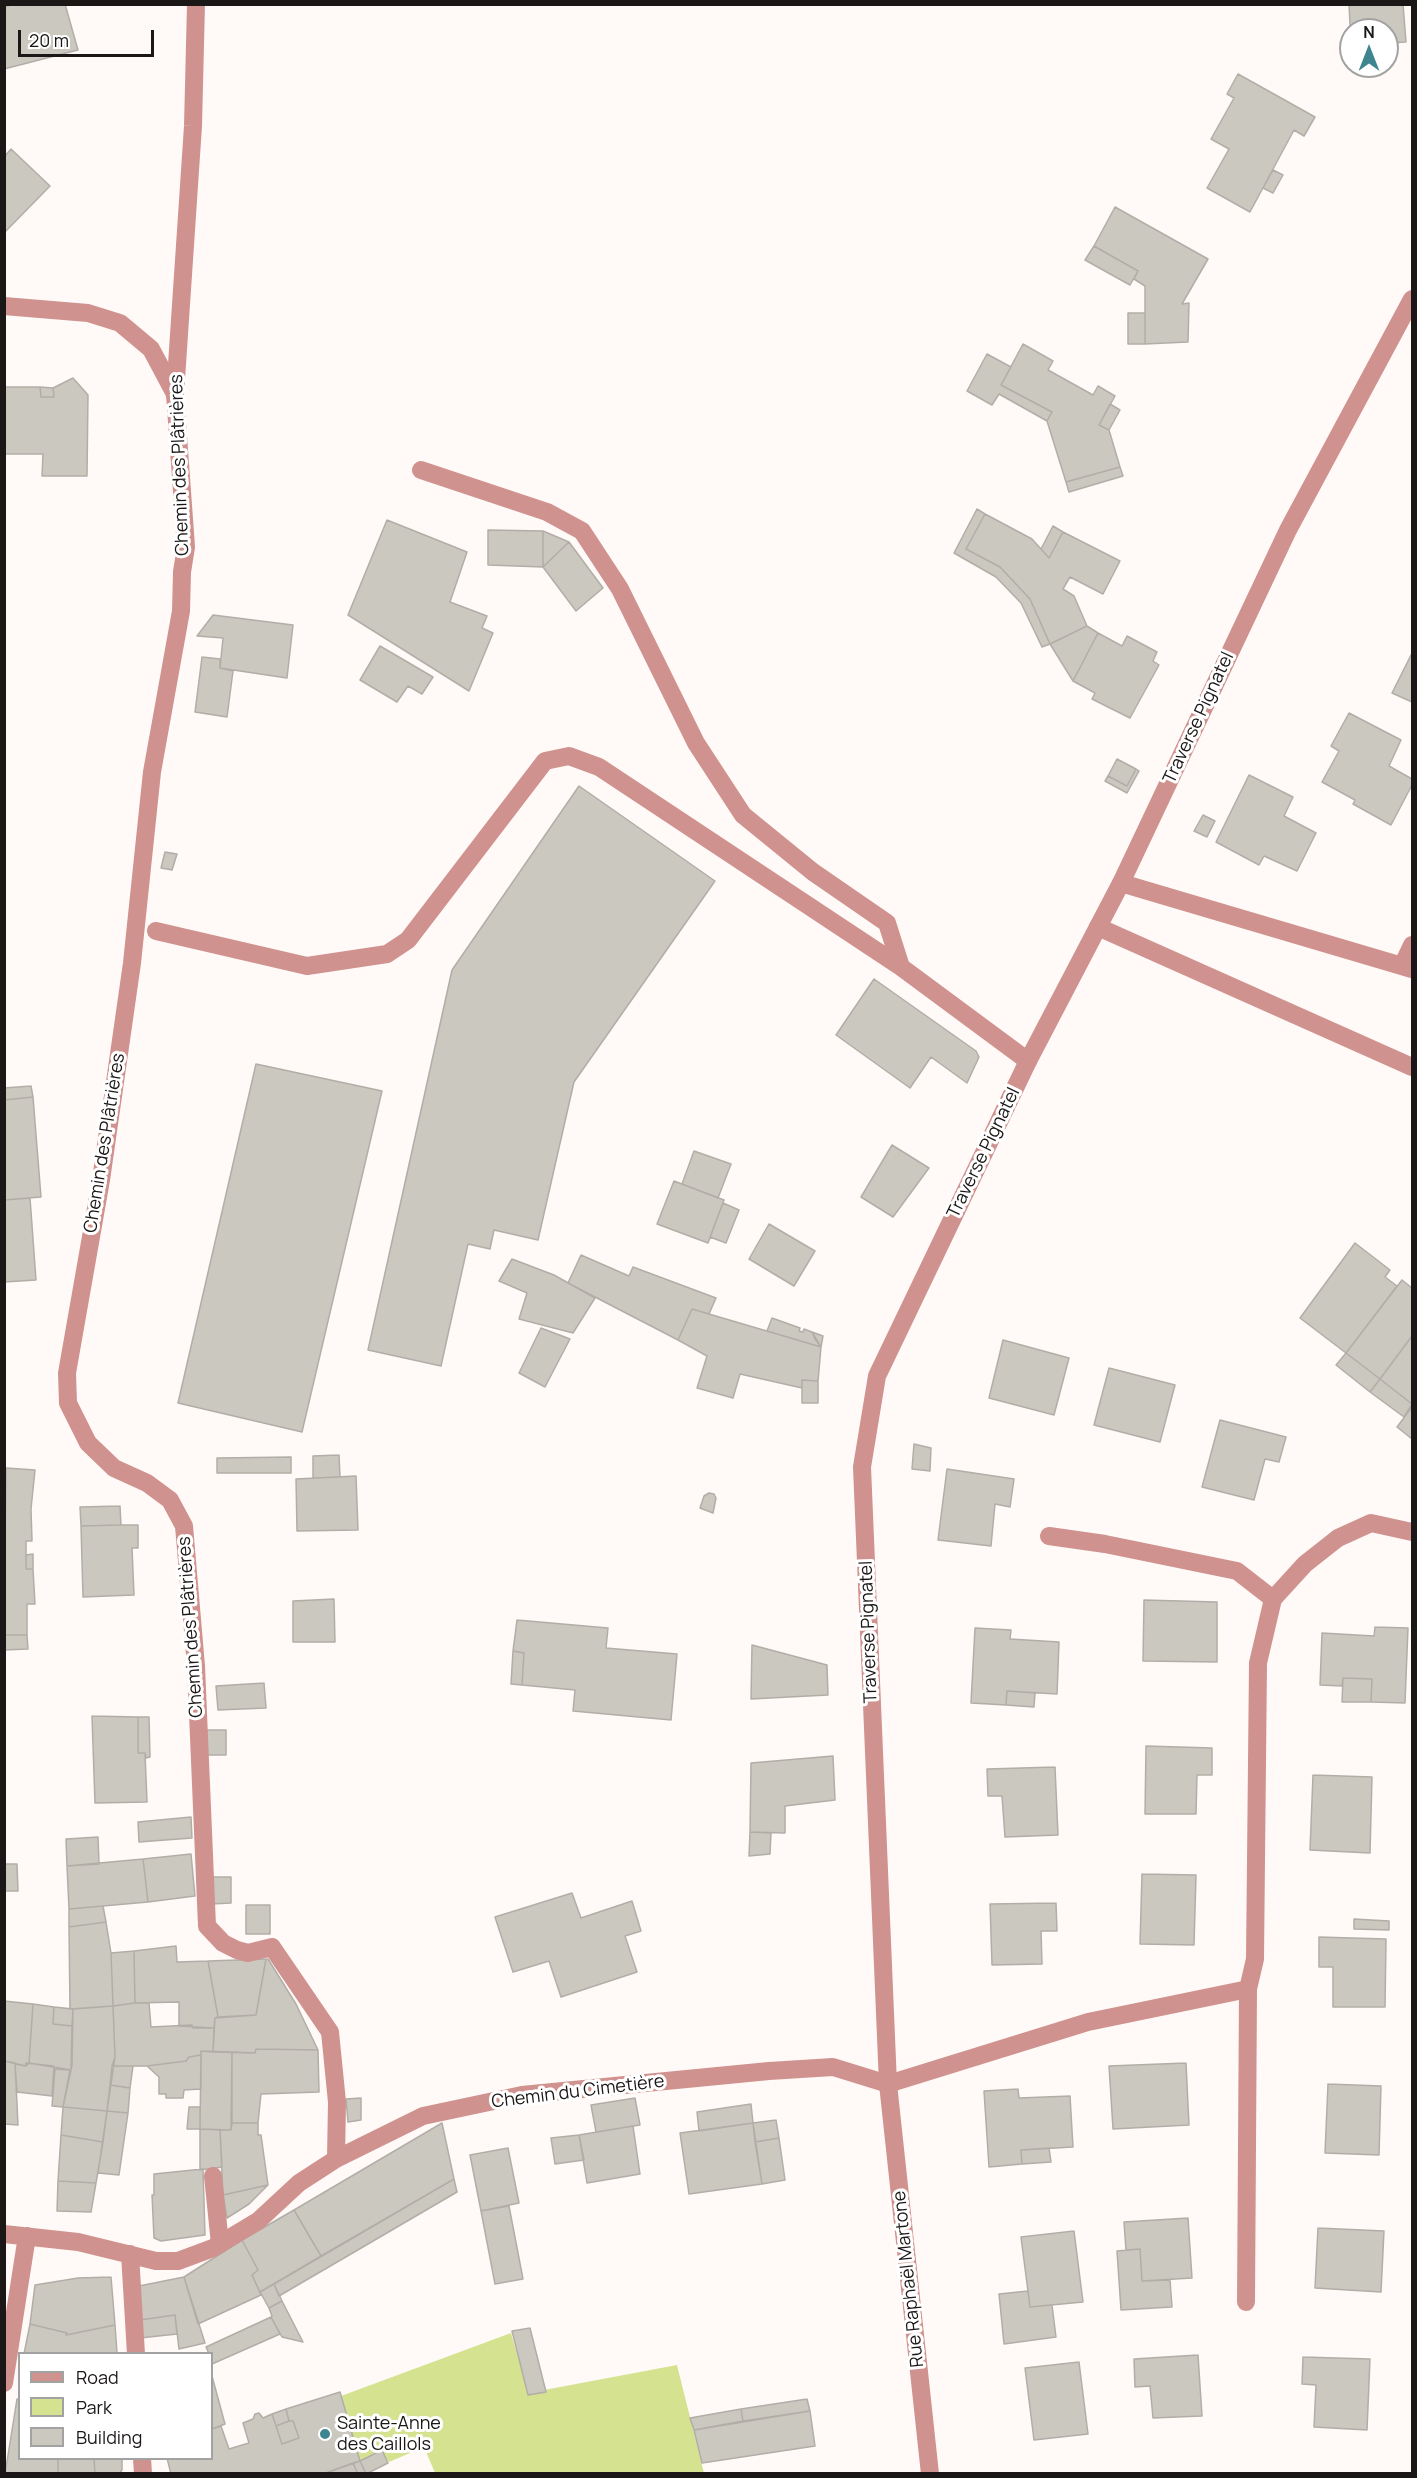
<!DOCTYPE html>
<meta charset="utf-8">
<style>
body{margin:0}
#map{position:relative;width:1417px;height:2478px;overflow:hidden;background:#fffaf7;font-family:Manrope,sans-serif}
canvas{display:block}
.frame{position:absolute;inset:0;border:6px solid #1a1716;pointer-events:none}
.legend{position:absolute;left:18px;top:2352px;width:195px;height:108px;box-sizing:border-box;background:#fff;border:2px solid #a3a2a2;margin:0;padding:8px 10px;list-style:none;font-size:18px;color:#1a1716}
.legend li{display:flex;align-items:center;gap:12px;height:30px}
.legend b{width:30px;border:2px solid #a3a2a2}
.north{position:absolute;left:1339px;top:18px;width:60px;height:60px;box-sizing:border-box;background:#fff;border:2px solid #a3a2a2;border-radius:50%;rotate:0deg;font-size:16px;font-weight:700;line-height:24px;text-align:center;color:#1a1716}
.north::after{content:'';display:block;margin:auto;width:21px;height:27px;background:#3f8590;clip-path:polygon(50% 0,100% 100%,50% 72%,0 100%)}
.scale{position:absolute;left:18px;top:30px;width:136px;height:27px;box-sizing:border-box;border:3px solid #1a1716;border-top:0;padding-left:8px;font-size:18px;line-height:21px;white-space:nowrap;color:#1a1716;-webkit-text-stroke:4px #fff;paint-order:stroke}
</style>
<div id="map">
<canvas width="1417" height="2478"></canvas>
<div class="frame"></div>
<ul class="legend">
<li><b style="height:8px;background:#d0928e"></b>Road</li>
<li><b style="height:16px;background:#d5e391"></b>Park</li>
<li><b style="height:16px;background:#cbc8c0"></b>Building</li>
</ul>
<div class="north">N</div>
<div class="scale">20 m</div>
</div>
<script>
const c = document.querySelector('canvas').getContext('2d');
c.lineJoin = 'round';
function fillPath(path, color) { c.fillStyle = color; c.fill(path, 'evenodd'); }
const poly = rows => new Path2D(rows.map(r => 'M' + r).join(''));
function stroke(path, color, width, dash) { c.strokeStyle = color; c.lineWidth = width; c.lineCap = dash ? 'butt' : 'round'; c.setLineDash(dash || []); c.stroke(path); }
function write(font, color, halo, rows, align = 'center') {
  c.font = font + ' Manrope,sans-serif'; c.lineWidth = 6; c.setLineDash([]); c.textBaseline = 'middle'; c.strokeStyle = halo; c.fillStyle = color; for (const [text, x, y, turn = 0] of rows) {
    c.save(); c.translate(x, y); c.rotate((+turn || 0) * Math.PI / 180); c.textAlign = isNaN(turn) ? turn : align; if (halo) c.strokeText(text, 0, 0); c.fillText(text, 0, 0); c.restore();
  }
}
fillPath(poly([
 [511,2333,528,2393,677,2365,704,2473,435,2473,424,2447,389,2462,381,2450,359,2461,341,2396]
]), '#d5e391');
const building = poly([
 [15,4,65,4,78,50,4,69,4,7,15,4],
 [1349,4,1403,4,1406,42,1387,43,1387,30,1351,30,1351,45,1349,4],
 [1238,74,1315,117,1304,136,1294,130,1250,212,1207,188,1229,149,1211,139,1234,98,1227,94,1238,74],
 [11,149,50,186,4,233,4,157,11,149],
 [1273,170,1283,175,1273,193,1263,188,1273,170],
 [1115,207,1208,259,1182,304,1189,303,1188,342,1145,344,1145,286,1134,279,1138,271,1094,246,1115,207],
 [1094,246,1138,271,1130,285,1085,260,1094,246],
 [1128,313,1145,313,1145,344,1128,344,1128,313],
 [1023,344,1053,361,1048,370,1093,395,1098,386,1115,396,1099,425,1109,430,1120,467,1066,482,1047,421,1052,412,1001,385,1023,344],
 [987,354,1011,367,1001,385,1052,412,1047,421,999,394,992,405,967,391,987,354],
 [73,378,88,395,87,476,42,476,43,454,4,454,4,387,40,387,41,397,54,397,53,388,73,378],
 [40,387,53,388,54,397,41,397,40,387],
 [1110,404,1120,410,1109,430,1099,425,1110,404],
 [1120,467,1123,476,1069,492,1066,482,1120,467],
 [977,509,985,514,966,549,1000,567,1030,599,1050,644,1042,647,1021,603,996,577,954,553,977,509],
 [985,514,1032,539,1049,558,1063,532,1120,561,1103,594,1070,577,1063,589,1074,596,1087,626,1050,644,1030,599,1000,567,966,549,985,514],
 [387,520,467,552,450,602,487,616,482,628,493,633,469,691,348,615,387,520],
 [1053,526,1063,532,1049,558,1041,549,1053,526],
 [488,530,543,531,543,567,488,565,488,530],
 [543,531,569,542,543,567,543,531],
 [569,542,603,588,576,611,543,567,569,542],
 [213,615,293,625,287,678,220,668,223,638,197,636,213,615],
 [1087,626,1098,633,1073,681,1050,644,1087,626],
 [1098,633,1122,646,1127,636,1157,652,1153,661,1159,665,1130,718,1092,699,1095,693,1073,681,1098,633],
 [380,646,433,677,422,694,408,686,397,702,360,680,380,646],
 [1412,653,1412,702,1392,693,1412,653],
 [202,657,220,659,220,668,233,671,227,717,195,712,202,657],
 [1349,713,1401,740,1389,766,1412,779,1412,785,1391,825,1353,804,1355,800,1322,782,1339,751,1331,746,1349,713],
 [1117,759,1136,769,1127,786,1108,776,1117,759],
 [1136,769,1139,771,1127,793,1105,781,1108,776,1127,786,1136,769],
 [1249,775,1293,797,1284,816,1316,833,1297,871,1264,856,1259,865,1216,842,1249,775],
 [579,786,715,881,574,1082,538,1240,494,1230,490,1249,468,1244,441,1366,368,1350,452,970,579,786],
 [1203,815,1215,821,1207,837,1194,831,1203,815],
 [165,852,177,854,172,870,161,868,165,852],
 [874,979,976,1051,979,1057,967,1083,931,1057,910,1088,836,1035,874,979],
 [256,1064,382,1091,302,1432,178,1403,256,1064],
 [31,1086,33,1097,4,1100,4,1088,31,1086],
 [33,1097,41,1197,4,1200,4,1100,33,1097],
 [892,1145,929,1168,893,1217,861,1197,892,1145],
 [694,1151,731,1164,718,1198,682,1184,694,1151],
 [674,1181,724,1200,708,1243,657,1224,674,1181],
 [30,1198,36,1280,4,1282,4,1200,30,1198],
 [723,1203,739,1210,726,1243,710,1237,723,1203],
 [769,1224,815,1251,794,1286,749,1259,769,1224],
 [1355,1243,1390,1270,1385,1277,1397,1286,1346,1353,1300,1318,1355,1243],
 [581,1255,629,1276,633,1267,716,1298,709,1314,692,1309,678,1340,568,1283,581,1255],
 [512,1259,554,1275,595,1298,573,1333,519,1319,527,1293,499,1281,512,1259],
 [1402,1280,1412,1288,1412,1336,1380,1379,1346,1353,1402,1280],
 [692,1309,821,1347,818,1381,802,1380,802,1388,740,1374,733,1398,697,1388,707,1356,678,1340,692,1309],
 [772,1318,800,1328,799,1331,803,1332,804,1329,812,1332,821,1347,767,1331,772,1318],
 [541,1328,570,1339,545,1387,519,1373,541,1328],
 [812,1332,823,1336,821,1347,815,1339,812,1332],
 [1412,1336,1412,1404,1380,1379,1412,1336],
 [1003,1340,1069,1358,1054,1415,989,1398,1003,1340],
 [1346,1353,1380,1379,1370,1392,1336,1365,1346,1353],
 [1109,1368,1175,1385,1160,1442,1094,1425,1109,1368],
 [1380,1379,1412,1404,1404,1417,1370,1392,1380,1379],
 [802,1380,818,1381,818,1403,802,1403,802,1380],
 [1412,1407,1412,1439,1397,1427,1412,1407],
 [1220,1420,1286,1437,1279,1462,1265,1459,1254,1500,1202,1487,1220,1420],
 [914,1444,931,1448,930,1471,912,1469,914,1444],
 [339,1455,340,1477,313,1478,313,1456,339,1455],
 [291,1457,291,1473,217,1473,217,1458,291,1457],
 [6,1468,35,1470,31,1509,32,1541,26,1541,26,1569,33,1569,35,1604,27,1604,27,1635,4,1635,6,1468],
 [947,1469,1014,1479,1010,1507,995,1504,991,1546,938,1540,947,1469],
 [356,1476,358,1530,297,1531,296,1479,356,1476],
 [709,1493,714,1494,716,1498,713,1513,700,1508,704,1496,709,1493],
 [120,1506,121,1525,81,1526,80,1507,120,1506],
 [121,1525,138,1525,138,1548,132,1548,134,1595,83,1597,81,1526,121,1525],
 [33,1554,33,1569,26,1569,26,1555,33,1554],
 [334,1599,335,1642,293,1642,293,1601,334,1599],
 [1144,1600,1217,1602,1217,1662,1143,1661,1144,1600],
 [517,1620,608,1628,606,1648,677,1654,671,1720,573,1711,575,1690,522,1685,524,1653,513,1651,517,1620],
 [1375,1627,1408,1628,1405,1703,1371,1702,1372,1679,1343,1678,1342,1686,1320,1685,1322,1633,1374,1636,1375,1627],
 [975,1628,1011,1630,1010,1639,1059,1642,1057,1694,1007,1691,1006,1705,971,1703,975,1628],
 [4,1635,27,1635,28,1649,4,1650,4,1635],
 [752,1645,827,1665,828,1695,751,1699,752,1645],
 [513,1651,524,1653,522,1685,511,1684,513,1651],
 [1343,1678,1372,1679,1371,1702,1342,1702,1343,1678],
 [264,1683,266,1708,218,1710,216,1686,264,1683],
 [1007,1691,1035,1693,1034,1707,1006,1705,1007,1691],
 [92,1716,138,1717,138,1753,145,1753,147,1802,95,1803,92,1716],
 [138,1717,149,1717,150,1757,146,1758,145,1753,138,1753,138,1717],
 [206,1730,226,1730,226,1755,207,1755,206,1730],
 [1146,1746,1212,1748,1212,1775,1197,1775,1196,1814,1145,1814,1146,1746],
 [833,1756,835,1800,785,1806,785,1833,750,1832,751,1763,833,1756],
 [1055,1767,1058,1835,1005,1837,1002,1796,988,1796,987,1769,1055,1767],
 [1313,1775,1372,1777,1370,1853,1310,1850,1313,1775],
 [191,1817,192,1838,139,1842,138,1822,191,1817],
 [750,1832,771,1833,770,1854,749,1856,750,1832],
 [98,1837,99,1864,67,1866,66,1839,98,1837],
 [191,1854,195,1896,148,1902,143,1859,191,1854],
 [143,1859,148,1902,69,1909,67,1866,143,1859],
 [4,1864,17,1864,18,1891,4,1891,4,1864],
 [1142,1874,1196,1875,1194,1945,1140,1944,1142,1874],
 [210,1877,231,1877,231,1903,211,1904,210,1877],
 [572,1893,581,1918,632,1901,641,1931,625,1936,637,1972,561,1997,549,1961,513,1972,495,1917,572,1893],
 [1056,1903,1057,1931,1041,1931,1042,1964,992,1965,990,1904,1056,1903],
 [246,1905,270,1905,270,1934,246,1934,246,1905],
 [103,1906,106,1922,69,1927,69,1909,103,1906],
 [1354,1919,1389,1921,1389,1930,1354,1929,1354,1919],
 [106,1922,111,1953,113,2006,70,2009,69,1927,106,1922],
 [1319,1937,1386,1939,1385,2007,1333,2007,1333,1967,1319,1967,1319,1937],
 [176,1946,177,1962,208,1961,218,2017,215,2018,214,2028,179,2026,179,2002,135,2003,134,1951,176,1946],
 [134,1951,135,2003,113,2006,111,1953,134,1951],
 [266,1959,256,2015,218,2017,208,1961,266,1959],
 [266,1959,268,1959,296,2004,318,2050,256,2049,255,2053,213,2052,215,2018,256,2015,266,1959],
 [4,2001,33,2004,29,2063,26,2066,4,2061,4,2001],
 [135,2003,149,2003,151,2027,192,2025,193,2028,214,2028,213,2052,201,2051,201,2055,189,2057,186,2061,147,2066,112,2066,115,2057,113,2006,135,2003],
 [33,2004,54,2007,53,2024,72,2026,71,2070,29,2063,33,2004],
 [113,2006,115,2057,107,2111,63,2107,72,2065,73,2009,113,2006],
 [54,2007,73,2009,72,2026,53,2024,54,2007],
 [256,2049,318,2050,319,2092,261,2094,258,2123,232,2123,232,2052,255,2053,256,2049],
 [201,2051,232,2052,231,2130,200,2129,201,2051],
 [201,2055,201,2089,184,2090,183,2098,166,2098,166,2094,159,2094,159,2077,147,2066,186,2061,189,2057,201,2055],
 [4,2061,15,2063,18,2125,4,2124,4,2061],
 [26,2063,54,2066,52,2096,17,2092,15,2064,26,2066,26,2063],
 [1186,2063,1189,2125,1113,2129,1109,2066,1186,2063],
 [112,2066,133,2066,130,2088,110,2085,112,2066],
 [55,2069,70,2070,63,2107,52,2106,55,2069],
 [1328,2084,1381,2086,1379,2155,1325,2153,1328,2084],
 [110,2085,130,2088,128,2113,107,2111,110,2085],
 [1018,2089,1019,2098,1070,2096,1073,2147,1021,2150,1022,2164,989,2167,984,2091,1018,2089],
 [361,2098,361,2120,348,2122,346,2099,361,2098],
 [635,2098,640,2125,596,2132,591,2105,635,2098],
 [751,2104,753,2123,699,2131,697,2112,751,2104],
 [63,2107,107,2111,103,2142,61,2135,63,2107],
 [189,2107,200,2107,200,2129,187,2129,189,2107],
 [107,2111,128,2113,119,2175,98,2173,107,2111],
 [776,2120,779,2138,755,2142,753,2123,776,2120],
 [232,2123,258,2123,258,2135,261,2135,268,2185,223,2195,220,2130,231,2130,232,2123],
 [442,2123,454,2179,321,2256,294,2210,442,2123],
 [753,2123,762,2184,689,2194,680,2133,753,2123],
 [633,2126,640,2174,587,2183,579,2135,633,2126],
 [200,2129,220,2130,222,2167,200,2170,200,2129],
 [61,2135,103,2142,96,2183,58,2181,61,2135],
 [579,2135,584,2160,555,2164,551,2138,579,2135],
 [779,2138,785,2180,762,2184,755,2142,779,2138],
 [508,2148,519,2203,481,2211,470,2155,508,2148],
 [1049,2148,1051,2162,1022,2164,1021,2150,1049,2148],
 [203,2169,205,2235,161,2241,154,2238,152,2195,154,2195,154,2174,203,2169],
 [454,2179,457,2192,279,2296,274,2284,454,2179],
 [58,2181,96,2183,91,2212,57,2211,58,2181],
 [268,2185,249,2204,227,2218,223,2195,268,2185],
 [509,2206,523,2279,495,2284,481,2211,509,2206],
 [294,2210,321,2256,260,2292,252,2275,258,2270,242,2240,294,2210],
 [1188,2218,1192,2278,1142,2281,1140,2249,1126,2250,1124,2222,1188,2218],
 [1318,2228,1384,2231,1381,2292,1315,2288,1318,2228],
 [1074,2231,1083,2302,1030,2307,1021,2237,1074,2231],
 [242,2240,258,2270,252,2275,261,2295,198,2324,184,2277,242,2240],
 [1140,2249,1142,2281,1170,2280,1172,2307,1121,2310,1117,2251,1140,2249],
 [111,2277,115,2325,66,2335,67,2333,30,2324,35,2285,78,2278,111,2277],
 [184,2277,205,2343,179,2349,175,2315,140,2320,139,2286,184,2277],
 [274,2284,282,2301,269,2308,260,2292,274,2284],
 [1028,2291,1030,2307,1052,2305,1056,2337,1004,2344,999,2294,1028,2291],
 [282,2301,303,2342,282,2337,271,2317,272,2316,269,2308,282,2301],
 [175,2315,177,2334,140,2338,140,2320,175,2315],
 [271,2317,280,2334,212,2364,212,2354,209,2354,206,2347,271,2317],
 [30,2324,67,2333,66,2335,115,2325,117,2353,24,2354,30,2324],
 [530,2328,546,2392,528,2395,512,2331,530,2328],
 [1198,2355,1202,2416,1153,2418,1150,2386,1135,2387,1134,2359,1198,2355],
 [1303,2357,1370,2359,1367,2430,1314,2427,1316,2385,1302,2384,1303,2357],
 [1079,2362,1088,2434,1034,2440,1025,2368,1079,2362],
 [212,2376,225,2424,212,2429,212,2376],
 [340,2392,360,2461,323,2474,171,2474,167,2458,212,2458,212,2429,221,2426,229,2449,249,2443,243,2423,253,2419,255,2414,259,2413,263,2418,272,2414,282,2444,299,2438,293,2421,289,2421,286,2409,340,2392],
 [17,2399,20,2399,20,2458,58,2458,58,2474,5,2474,17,2399],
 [807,2399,810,2411,743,2421,741,2409,807,2399],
 [286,2409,289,2421,276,2426,272,2414,286,2409],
 [741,2409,743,2421,694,2430,690,2418,741,2409],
 [810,2411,815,2446,702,2463,694,2430,810,2411],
 [289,2421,293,2421,299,2438,282,2444,276,2426,289,2421],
 [382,2450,388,2463,366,2474,360,2461,382,2450],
 [58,2458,94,2458,95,2474,58,2474,58,2458],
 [94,2458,122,2458,122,2470,119,2474,95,2474,94,2458],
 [360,2461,366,2474,358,2474,353,2463,360,2461],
 [353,2463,358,2474,323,2474,353,2463]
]);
fillPath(building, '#cbc8c0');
stroke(building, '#b2aea7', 1.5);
stroke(poly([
 [4,306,88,313,120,323,151,349,175,394],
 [421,470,547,512,582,531,620,589,696,743,743,815,813,872,887,923,901,967],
 [1121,883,1412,969],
 [1098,927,1412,1067],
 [156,931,307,966,387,954,408,940,545,761,569,756,599,767,901,967,1028,1061],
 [1402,966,1412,945],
 [1049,1536,1105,1544,1237,1571,1273,1599],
 [888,2084,1088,2022,1248,1989,1255,1959,1258,1663,1273,1599,1305,1564,1338,1538,1371,1523,1412,1532],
 [213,2176,220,2244],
 [1246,2302,1248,1989]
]), '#d0928e', 18);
stroke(poly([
 [196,4,193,126,175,394,186,547,182,572,181,611,152,772,132,963,101,1180,67,1373,68,1403,88,1443,114,1468,147,1483,170,1500,184,1526,196,1666,207,1926,223,1943,237,1950,248,1953,272,1947,330,2032,337,2102,336,2159],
 [4,2234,78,2242,156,2261,178,2261,213,2248,258,2221,299,2183,336,2159,423,2116,522,2095,769,2071,833,2067,888,2084],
 [130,2254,136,2354],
 [4,2383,27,2236],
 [142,2458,143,2474],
 [930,2474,888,2084,862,1467,877,1376,1028,1061,1121,883,1288,530,1412,299]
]), '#d0928e', 18);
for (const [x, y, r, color] of [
 [325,2434,6,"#3f8590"]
]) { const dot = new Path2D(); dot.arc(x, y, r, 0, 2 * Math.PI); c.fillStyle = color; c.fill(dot); stroke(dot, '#fff', 2); }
write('18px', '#1a1716', '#fff', [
 ["Chemin des Plâtrières",180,465,-92],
 ["Traverse Pignatel",1199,718,-65],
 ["Chemin des Plâtrières",105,1143,-81],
 ["Traverse Pignatel",984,1153,-64],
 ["Chemin des Plâtrières",191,1627,-94],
 ["Traverse Pignatel",869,1632,-92],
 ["Chemin du Cimetière",578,2092,-7],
 ["Rue Raphaël Martone",909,2279,-96]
]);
write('18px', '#1a1716', '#fff', [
 ["Sainte-Anne",337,2424],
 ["des Caillols",337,2445]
], 'left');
</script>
